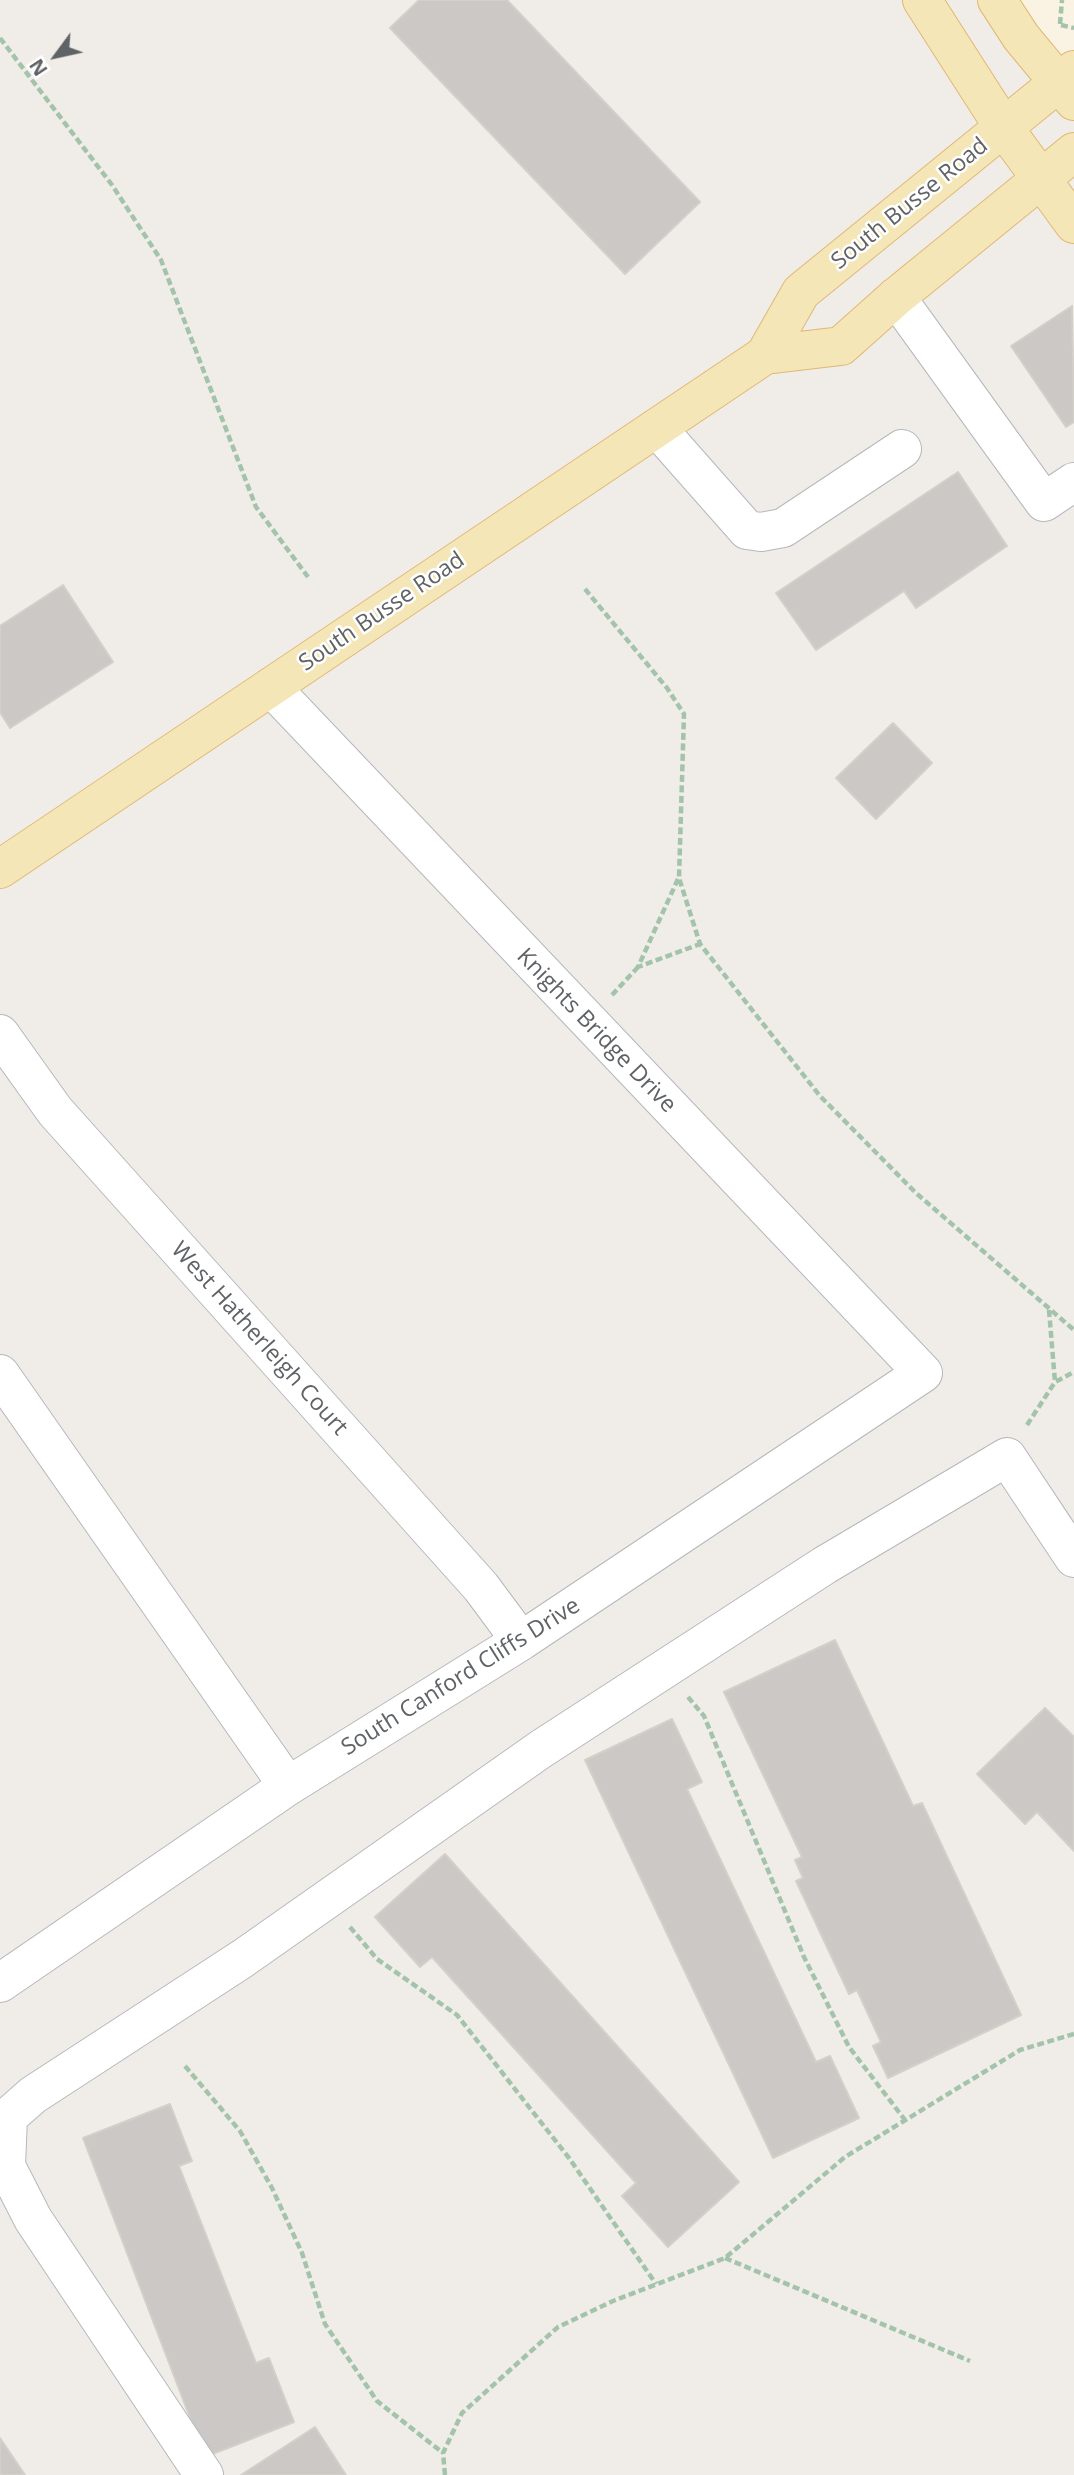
<!DOCTYPE html>
<style>
body{margin:0}
#map{position:relative;width:1074px;height:2475px;overflow:hidden;background:#f0ede9;font-family:"Open Sans",sans-serif}
canvas{display:block}
.north{position:absolute;left:21px;top:21px;width:70px;height:70px;-webkit-text-stroke:5px #fff;paint-order:stroke;rotate:237deg;font-size:19px;font-weight:700;line-height:28px;text-align:center;color:#606366}
.north::after{content:'';display:block;margin:auto;width:24px;height:32px;background:#606366;clip-path:polygon(50% 0,100% 100%,50% 72%,0 100%)}
</style>
<div id="map">
<canvas width="1074" height="2475"></canvas>
<div class="north">N</div>
</div>
<script>
const c = document.querySelector('canvas').getContext('2d');
c.lineJoin = 'round';
function fillPath(path, color) { c.fillStyle = color; c.fill(path, 'evenodd'); }
const poly = rows => new Path2D(rows.map(r => 'M' + r).join(''));
function stroke(path, color, width, dash) { c.strokeStyle = color; c.lineWidth = width; c.lineCap = dash ? 'butt' : 'round'; c.setLineDash(dash || []); c.stroke(path); }
function write(font, color, halo, rows, align = 'center') {
  c.font = font + ' "Open Sans",sans-serif'; c.lineWidth = 5; c.setLineDash([]); c.textBaseline = 'middle'; c.strokeStyle = halo; c.fillStyle = color; for (const [text, x, y, turn = 0] of rows) {
    c.save(); c.translate(x, y); c.rotate((+turn || 0) * Math.PI / 180); c.textAlign = isNaN(turn) ? turn : align; if (halo) c.strokeText(text, 0, 0); c.fillText(text, 0, 0); c.restore();
  }
}
fillPath(poly([
 [1008,0,1074,0,1074,54,1061,68]
]), '#faf3e3');
const building = poly([
 [419,0,507,0,700,202,625,274,390,28,419,0],
 [1072,306,1074,422,1066,427,1011,346,1072,306],
 [958,472,1007,546,916,608,904,591,816,650,776,593,958,472],
 [63,585,113,662,10,728,0,712,0,626,63,585],
 [893,723,932,763,876,819,836,778,893,723],
 [835,1640,913,1806,922,1803,1021,2015,888,2078,873,2046,881,2042,857,1990,849,1994,796,1881,803,1878,795,1860,802,1857,724,1692,835,1640],
 [1045,1708,1074,1737,1074,1851,1037,1812,1025,1824,977,1774,1045,1708],
 [672,1719,702,1782,687,1789,816,2062,830,2056,859,2118,773,2158,585,1760,672,1719],
 [445,1854,739,2182,668,2247,622,2196,636,2183,432,1957,420,1967,375,1917,445,1854],
 [170,2104,192,2161,179,2166,256,2363,269,2358,294,2422,205,2457,83,2138,170,2104],
 [315,2427,346,2475,241,2475,315,2427],
 [0,2438,25,2475,0,2475,0,2438]
]);
fillPath(building, '#cbc8c5');
stroke(building, '#d4cfc8', 2);
const minor = poly([
 [896,297,1044,502,1074,482],
 [657,428,747,530,761,532,783,528,902,449],
 [0,1034,55,1111,481,1587,521,1641],
 [0,1374,288,1786],
 [0,1983,288,1786,521,1641,923,1373,271,687],
 [204,2475,33,2219,6,2166,8,2117,33,2095,242,1959,541,1749,825,1565,1007,1457,1074,1558]
]);
const major = poly([
 [922,0,1004,128,1074,224],
 [997,0,1021,37,1074,101],
 [765,355,841,346,896,297,1074,152],
 [0,869,765,355,801,292,1074,70]
]);
stroke(minor, '#b5b8bb', 40);
stroke(major, '#e0b872', 40);
stroke(poly([
 [1060,24,1062,0],
 [1061,25,1074,28],
 [0,38,112,185,161,260,256,507,308,577],
 [585,589,667,688,684,714,679,878,700,944,820,1096,916,1193,1074,1330],
 [678,879,638,967,700,944],
 [612,995,638,967],
 [1049,1310,1055,1382,1074,1372],
 [1027,1425,1055,1382],
 [688,1697,704,1716,804,1957,849,2047,905,2120],
 [350,1927,377,1959,457,2015,569,2158,656,2284],
 [185,2066,240,2131,272,2188,302,2253,325,2324,377,2401,443,2453],
 [725,2258,970,2361],
 [445,2475,443,2453,462,2413,558,2327,613,2301,725,2258,845,2157,1020,2050,1074,2034]
]), '#a3c3aa', 4.5, [7, 3.5]);
stroke(minor, '#fff', 38);
stroke(major, '#f5e6b8', 38);
write('23px', '#606366', '#fff', [
 ["South Busse Road",910,204,-39],
 ["South Busse Road",382,612,-34],
 ["Knights Bridge Drive",596,1031,46],
 ["West Hatherleigh Court",259,1339,48],
 ["South Canford Cliffs Drive",461,1677,-32]
]);
</script>
